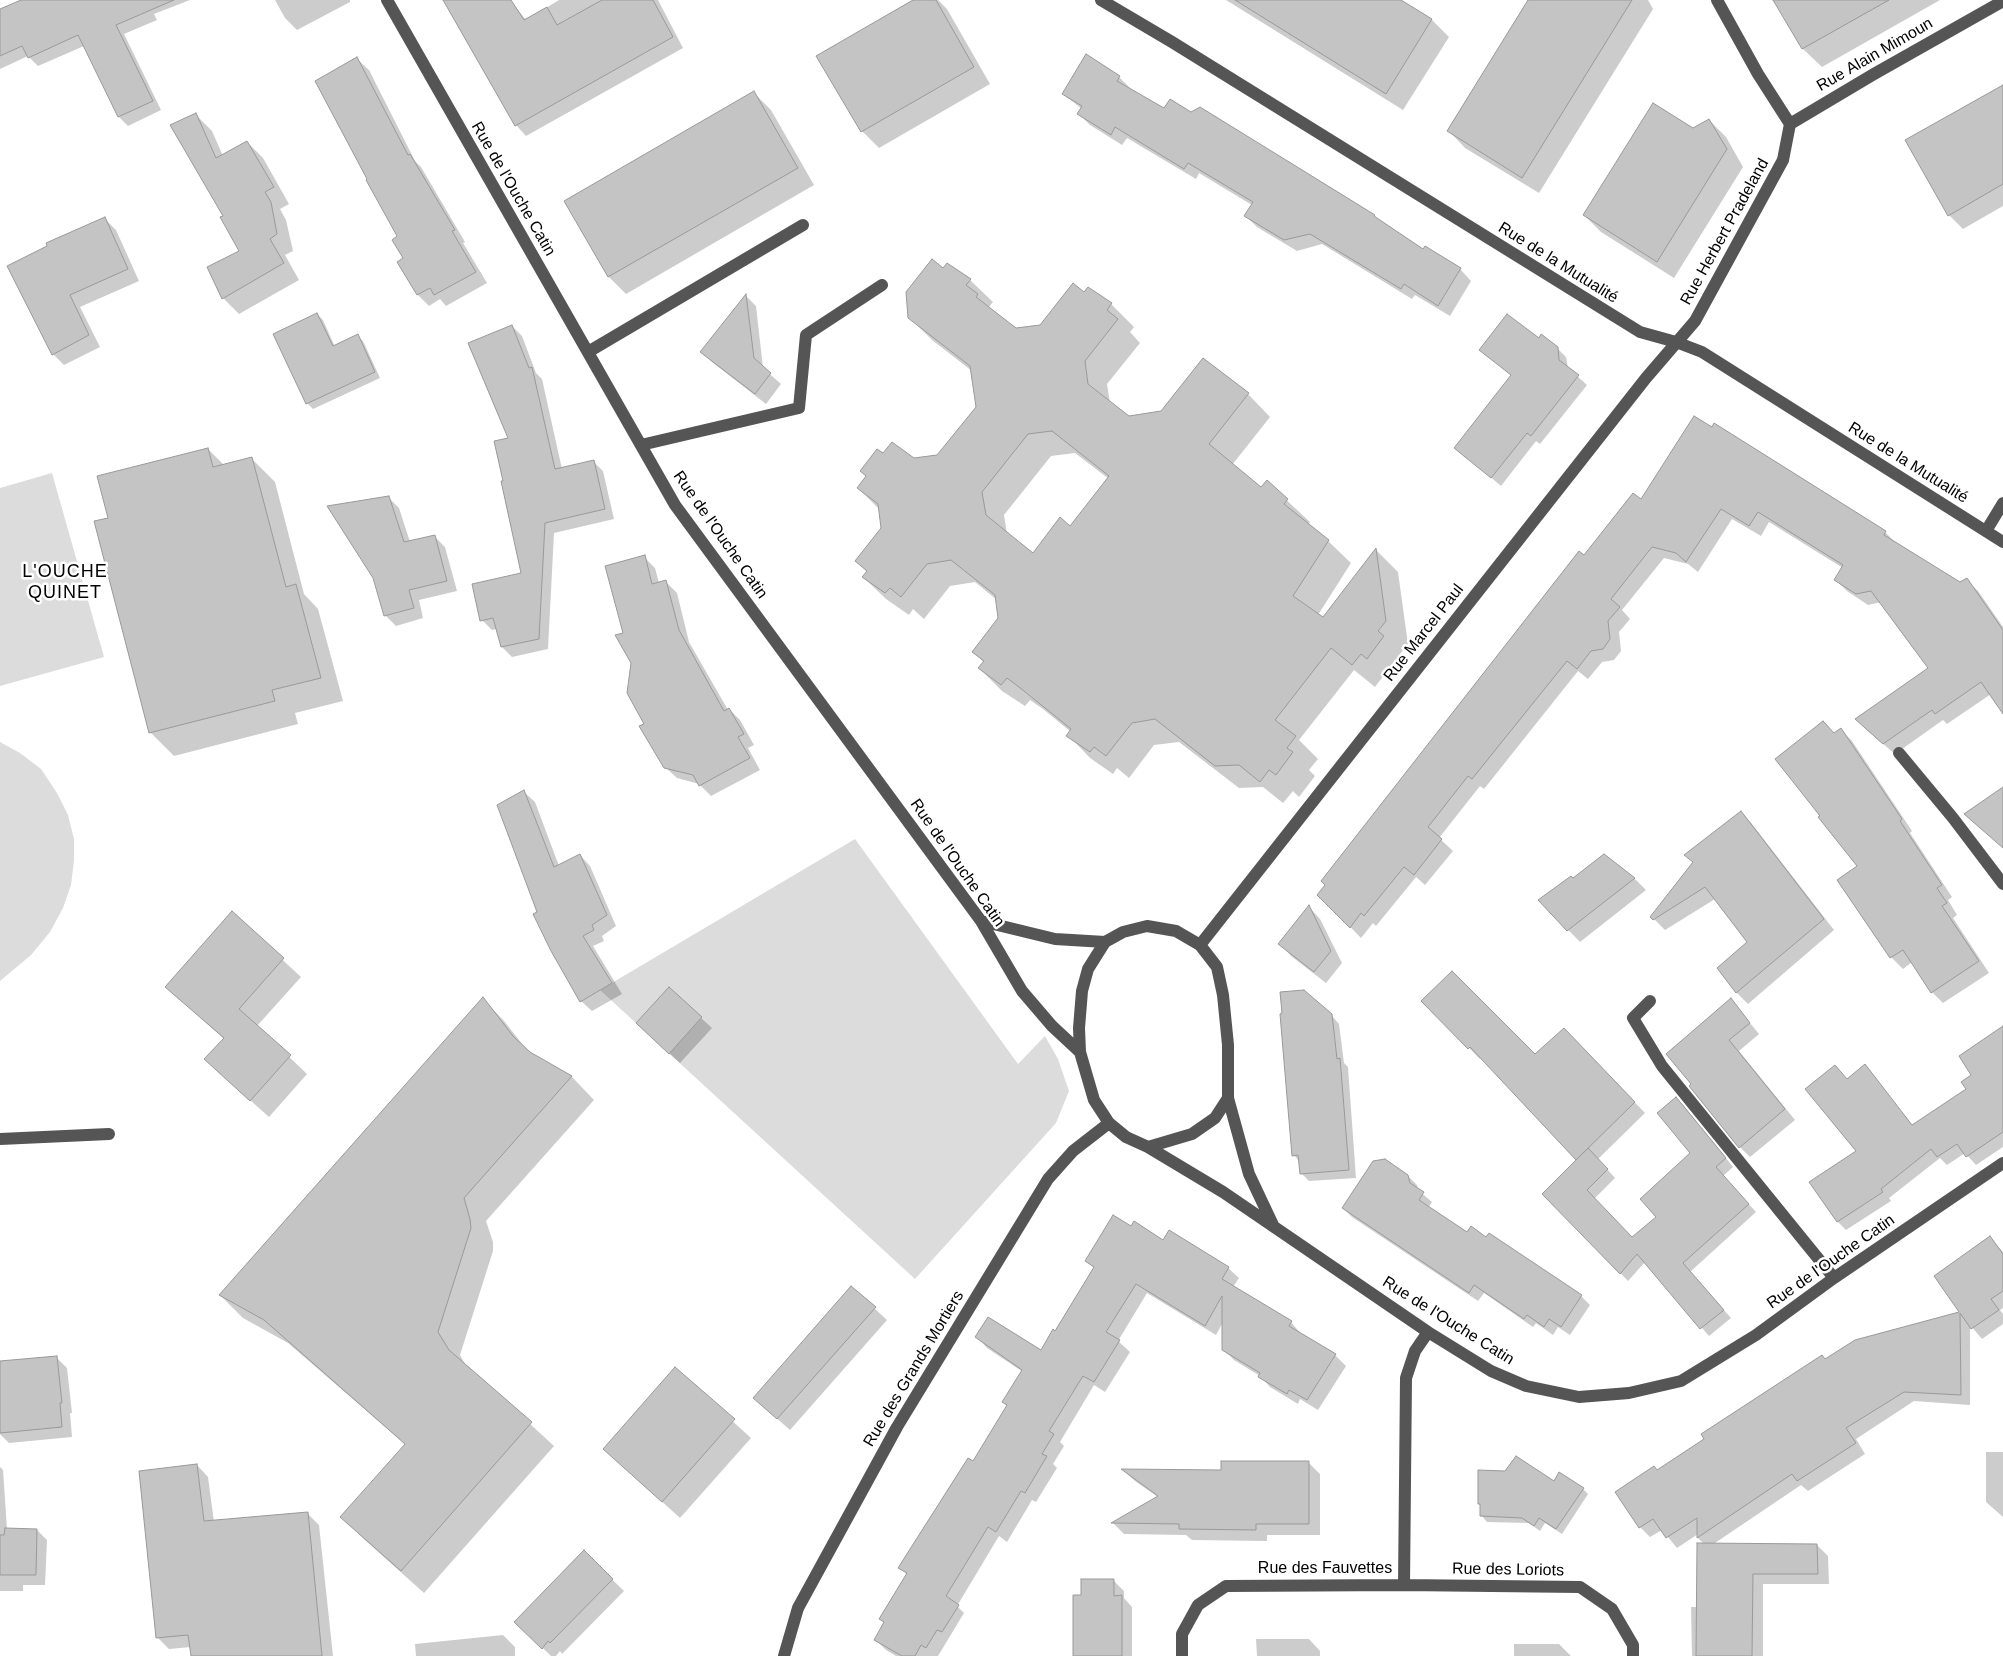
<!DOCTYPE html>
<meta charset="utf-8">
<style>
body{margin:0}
canvas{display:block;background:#fff}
</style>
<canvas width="2003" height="1656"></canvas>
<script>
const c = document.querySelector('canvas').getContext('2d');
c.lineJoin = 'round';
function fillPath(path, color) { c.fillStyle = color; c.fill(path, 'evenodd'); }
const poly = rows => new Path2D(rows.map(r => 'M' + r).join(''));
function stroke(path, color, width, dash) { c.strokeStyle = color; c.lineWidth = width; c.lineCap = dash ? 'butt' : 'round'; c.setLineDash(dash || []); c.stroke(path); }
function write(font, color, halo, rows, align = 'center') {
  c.font = font + ' Helvetica,sans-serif'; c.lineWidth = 5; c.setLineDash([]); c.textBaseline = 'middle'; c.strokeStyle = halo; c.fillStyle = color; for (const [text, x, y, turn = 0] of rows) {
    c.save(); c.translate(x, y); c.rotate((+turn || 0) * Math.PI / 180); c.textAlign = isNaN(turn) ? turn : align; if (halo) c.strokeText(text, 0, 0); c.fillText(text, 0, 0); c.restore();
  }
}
fillPath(poly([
 [52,473,104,657,0,686,0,488],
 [0,742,20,753,41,769,57,793,68,815,74,839,74,861,71,885,63,908,50,932,31,955,0,981],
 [855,839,1018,1064,1045,1036,1058,1059,1069,1091,1056,1123,915,1279,600,990]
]), '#dcdcdc');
fillPath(poly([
 [25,0,190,0,154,14,157,20,124,34,161,110,128,126,119,117,84,46,38,66,28,56,0,69,0,11],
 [275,0,350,0,350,2,297,30,285,18],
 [445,0,510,0,526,20,559,0,658,0,683,48,526,136,516,125],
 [916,0,938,0,947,9,990,84,879,148,862,131],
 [1226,0,1399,0,1432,20,1449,37,1403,110],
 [1530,0,1648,0,1653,9,1539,193,1465,148,1449,131],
 [1775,0,1940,0,1822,67,1803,49],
 [357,59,369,70,415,161,421,167,465,242,463,243,487,283,446,306,440,299,429,306,418,295,399,237],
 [1119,77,1130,88,1130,90,1164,110,1374,216,1381,222,1424,250,1460,269,1471,281,1450,316,1415,295,1412,299,1322,244,1297,251,1257,227,1246,216,1252,205,1199,173,1196,179,1127,138,1122,145,1090,125,1079,114,1082,109,1063,94],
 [2003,86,2003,206,1963,229,1949,215],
 [754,93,771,110,814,185,626,294,609,277,566,201],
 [196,115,212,131,223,156,247,142,263,158,289,204,280,209,286,220,293,251,285,255,299,280,239,314,223,298,241,251,225,216],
 [1709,120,1726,137,1743,167,1674,278,1601,232,1584,215,1693,129],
 [104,218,116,230,139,281,80,307,100,347,64,365,53,354,9,266],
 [943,270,970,280,993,302,989,307,1016,329,1041,326,1085,294,1089,289,1111,304,1134,327,1130,332,1140,343,1107,384,1110,403,1128,417,1162,412,1248,394,1270,417,1232,465,1262,488,1267,482,1310,522,1308,525,1328,541,1351,563,1318,615,1323,619,1376,550,1398,572,1408,644,1400,654,1406,659,1390,680,1384,675,1375,687,1354,670,1299,740,1318,759,1309,770,1315,776,1299,797,1293,791,1283,803,1263,787,1239,788,1179,742,1154,745,1129,778,1117,768,1113,774,1090,758,1068,735,1071,732,1043,709,1030,700,1025,706,1002,691,979,668,984,663,974,652,999,619,997,600,975,582,950,586,924,619,913,609,909,615,886,599,863,577,867,572,857,561,882,528,880,510,858,488,883,455,913,460,938,456,977,407,972,371,932,340,909,317],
 [1075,453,1109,479,1070,527,1033,555,1007,534,1004,515,1051,456],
 [746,296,756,306,763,368,781,384,766,404,712,362,702,352],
 [317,314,323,320,335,347,357,336,363,341,380,378,313,409,307,403],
 [512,326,522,336,536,373,542,379,562,469,593,461,603,471,614,519,554,533,548,649,512,657,502,647,497,629,492,630,482,620,522,574,505,482,509,439],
 [1539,340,1557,348,1566,357,1568,368,1587,385,1540,444,1536,441,1501,486,1456,448,1512,376,1481,350],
 [1694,418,1885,532,1896,543,1960,584,1966,580,1978,591,2003,627,2003,712,1991,694,1947,724,1943,720,1895,754,1867,730,1929,668,1881,602,1868,605,1847,591,1836,580,1843,568,1769,522,1761,536,1732,519,1698,572,1688,564,1664,558,1622,610,1630,619,1619,632,1621,651,1614,660,1602,662,1588,679,1578,671,1484,789,1480,786,1439,838,1453,851,1425,885,1416,877,1376,926,1373,923,1361,938,1319,895,1584,557,1641,501],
 [208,449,224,465,251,458,275,482,304,594,318,609,343,701,295,713,298,724,174,756,150,732,109,519],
 [389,498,399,508,410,542,435,537,445,547,457,591,419,600,423,618,396,626,385,615],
 [644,557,655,568,659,583,666,582,677,593,689,642,728,710,729,709,740,720,754,745,748,748,760,770,711,796,699,784,677,778,665,767,646,724,624,634],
 [1841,730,1852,741,1912,831,1910,833,1952,897,1948,900,1957,915,1953,918,1989,973,1943,1003,1932,992,1912,962,1903,969,1891,957,1838,881,1858,866,1835,734],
 [524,792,535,802,559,866,580,855,590,866,616,926,602,936,604,941,593,946,622,994,592,1011,581,1001,538,913],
 [1741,812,1752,824,1834,930,1748,1004,1737,993,1719,968,1749,943,1715,899,1665,930,1652,917,1694,863,1686,855],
 [1604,856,1635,879,1646,890,1580,942,1540,901,1573,880],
 [1309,907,1320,919,1342,963,1326,983,1291,956,1280,944],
 [232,913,301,977,257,1026,307,1074,269,1117,224,1077,224,1039,167,987],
 [669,989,712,1028,680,1063,648,1034],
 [483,999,505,1022,529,1053,572,1077,594,1100,486,1221,493,1242,493,1251,460,1355,465,1364,554,1446,424,1593,365,1540,342,1517,406,1445,288,1343,243,1318,220,1295],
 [1731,1000,1759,1034,1739,1051,1795,1120,1750,1157,1740,1147,1693,1084],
 [1423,1001,1535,1056,1575,1040,1645,1113,1598,1159,1615,1178,1594,1199,1632,1239,1658,1217,1692,1154,1676,1098,1684,1106,1733,1167,1723,1176,1756,1212,1690,1272,1731,1318,1709,1336,1645,1262,1628,1281,1544,1194,1578,1160,1481,1057,1480,1059],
 [1331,1015,1339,1024,1344,1063,1348,1067,1356,1178,1309,1181,1301,1173,1300,1162,1294,1155],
 [2003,1042,2003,1147,1976,1165,1965,1153,1947,1165,1940,1158,1889,1198,1891,1201,1846,1230,1838,1222,1858,1151,1848,1080,1865,1066,1913,1126,1968,1090,1973,1075],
 [1408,1176,1417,1185,1418,1190,1432,1202,1428,1208,1468,1234,1581,1296,1590,1305,1570,1335,1558,1327,1553,1335,1536,1323,1533,1327,1484,1293,1478,1301,1352,1217,1343,1208],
 [1132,1227,1228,1268,1239,1278,1233,1287,1291,1322,1301,1334,1335,1355,1346,1366,1318,1410,1300,1399,1298,1404,1270,1387,1260,1376,1234,1360,1223,1349,1223,1322,1216,1335,1147,1293,1118,1341,1130,1352,1105,1392,1094,1385,1060,1442,1064,1446,1053,1464,1057,1468,1036,1502,1032,1500,1007,1542,999,1536,957,1606,964,1613,938,1656,896,1656,886,1650,875,1639,885,1623,881,1619,907,1575,900,1567,974,1462,1008,1407,1003,1402,1023,1372,987,1348,977,1337,1041,1352,1056,1333,1095,1269,1087,1261],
 [1990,1238,2003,1252,2003,1308,2000,1310,2003,1314,2003,1324,1982,1339,1970,1325,1970,1405,1914,1401,1856,1439,1865,1454,1808,1491,1801,1485,1712,1545,1817,1545,1828,1556,1829,1584,1763,1584,1763,1656,1692,1656,1691,1607,1697,1607,1705,1545,1698,1538,1698,1534,1677,1548,1662,1530,1650,1537,1640,1527,1658,1471,1856,1341,1961,1313],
 [851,1287,887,1320,790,1430,766,1409],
 [57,1358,67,1368,72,1413,70,1413,72,1437,9,1443,0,1434,0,1362],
 [675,1369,751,1438,680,1518,604,1449],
 [1986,1452,2003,1452,2003,1517,1986,1502],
 [1308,1462,1320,1474,1320,1535,1267,1535,1267,1541,1192,1540,1186,1535,1124,1534,1113,1523,1158,1497,1135,1481,1124,1471,1222,1471],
 [197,1465,208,1477,214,1522,307,1513,319,1525,333,1656,192,1656,191,1647,169,1649,157,1637],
 [0,1467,3,1470,7,1529,37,1530,47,1540,45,1585,23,1585,23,1591,0,1591],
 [1554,1483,1583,1489,1588,1494,1562,1534,1545,1523,1540,1531,1529,1523,1487,1522,1482,1516,1482,1507,1479,1504],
 [584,1552,624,1591,562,1654,560,1651,556,1656,551,1656,516,1622],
 [1113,1580,1124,1591,1124,1598,1132,1607,1132,1656,1074,1656,1082,1597],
 [503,1635,515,1647,515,1656,416,1656,415,1644],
 [1256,1639,1309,1639,1320,1651,1320,1656,1257,1656],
 [1514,1644,1559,1644,1571,1656,1514,1656]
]), '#0003');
const building = poly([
 [21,0,174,0,116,25,153,101,118,117,78,35,28,58,22,46,0,56,0,9,21,0],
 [443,0,511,0,524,20,547,7,557,25,602,0,653,0,673,37,515,126,443,0],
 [913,0,936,0,974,67,861,132,816,56,913,0],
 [1235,0,1401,0,1432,19,1386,94,1235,0],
 [1528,0,1632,0,1522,178,1447,131,1528,0],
 [1773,0,1889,0,1802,49,1773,0],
 [1086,54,1120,76,1117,81,1164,108,1170,99,1191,112,1200,107,1375,215,1374,216,1423,249,1425,246,1461,268,1438,306,1404,284,1401,289,1310,234,1284,240,1244,216,1253,202,1188,163,1184,169,1115,127,1111,135,1077,114,1082,106,1062,94,1086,54],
 [357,57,408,155,410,154,455,230,452,231,476,272,434,295,430,288,417,295,397,262,403,258,392,240,397,236,366,180,367,179,315,81,357,57],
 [2003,85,2003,184,1948,216,1905,140,2003,85],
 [754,91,798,168,608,277,564,201,754,91],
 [1653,103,1693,128,1709,119,1727,149,1657,262,1583,215,1653,103],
 [196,113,216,158,247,141,274,187,265,192,271,202,277,234,270,239,284,263,222,299,207,267,239,251,220,217,223,216,170,125,196,113],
 [105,217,128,269,70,295,89,335,52,355,7,266,47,246,46,243,105,217],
 [932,259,943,268,947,263,971,279,966,285,978,294,976,297,1016,328,1040,325,1073,283,1084,292,1088,287,1112,303,1107,310,1118,319,1085,361,1088,384,1129,416,1161,411,1203,358,1249,393,1209,444,1261,487,1267,480,1288,499,1284,504,1329,540,1293,596,1323,617,1376,548,1386,621,1378,631,1384,636,1367,659,1361,654,1352,665,1331,648,1275,720,1296,736,1287,748,1293,752,1276,775,1269,770,1260,782,1239,765,1215,766,1155,719,1132,723,1106,756,1094,747,1090,752,1066,736,1071,729,1019,687,1007,678,1001,685,978,668,984,661,972,652,998,618,995,595,951,560,927,564,901,597,890,588,885,593,862,577,867,571,855,561,881,528,878,504,857,488,866,476,860,471,877,449,883,453,892,442,914,458,937,455,976,407,970,366,908,318,906,292,932,259],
 [1052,431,1109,476,1070,526,1060,517,1033,553,986,515,982,492,1028,434,1052,431],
 [746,294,754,358,771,373,755,394,700,352,746,294],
 [317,313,333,346,358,334,375,372,306,404,273,334,317,313],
 [1507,314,1539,338,1541,334,1558,347,1559,360,1579,375,1531,436,1527,433,1491,478,1454,448,1511,375,1479,350,1507,314],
 [512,325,529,368,532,367,555,469,594,460,605,509,545,523,539,639,501,647,493,618,480,621,472,584,521,573,501,481,503,481,494,441,508,438,468,343,512,325],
 [1694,416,1712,427,1714,423,1886,531,1884,535,1960,582,1967,578,2003,630,2003,714,1981,682,1935,714,1932,710,1883,744,1855,719,1928,668,1871,591,1856,594,1834,580,1843,565,1758,512,1749,526,1721,509,1686,562,1676,553,1652,547,1611,599,1620,607,1608,621,1610,639,1603,649,1591,651,1577,669,1567,661,1472,779,1468,776,1428,827,1442,839,1414,875,1404,867,1364,916,1361,913,1350,928,1317,895,1325,885,1321,881,1579,551,1584,555,1633,493,1641,499,1694,416],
 [208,448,213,467,252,457,286,587,296,584,321,678,272,690,275,701,149,733,94,521,108,518,97,476,208,448],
 [389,496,404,542,435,535,447,581,409,590,414,608,384,616,373,578,327,506,389,496],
 [645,555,652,584,666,580,679,630,724,711,729,708,744,734,738,737,750,758,699,786,693,775,664,768,639,726,644,724,627,693,631,663,615,635,623,633,605,566,645,555],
 [1823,721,1834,733,1841,728,1902,819,1900,821,1942,885,1937,888,1947,903,1942,906,1979,961,1931,993,1903,950,1890,958,1837,880,1857,866,1818,817,1820,816,1775,759,1823,721],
 [2003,787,2003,848,1964,814,2003,787],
 [524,790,554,867,580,854,607,915,592,925,594,930,583,936,612,983,580,1002,551,951,533,914,537,912,497,805,524,790],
 [1741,811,1824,919,1736,993,1717,968,1747,942,1705,887,1653,920,1650,917,1693,862,1684,855,1741,811],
 [1604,854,1635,878,1567,931,1538,900,1571,876,1573,878,1604,854],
 [1309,905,1331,951,1314,972,1278,944,1309,905],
 [232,911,284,958,239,1009,291,1055,250,1101,204,1059,224,1038,165,987,232,911],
 [1452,971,1535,1054,1564,1028,1635,1102,1576,1160,1470,1047,1468,1049,1421,1001,1452,971],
 [669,987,702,1017,669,1054,636,1023,669,987],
 [1304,990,1332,1014,1337,1059,1340,1058,1349,1170,1300,1174,1298,1155,1292,1156,1280,1014,1282,1013,1280,992,1304,990],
 [483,997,513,1036,530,1052,572,1076,464,1198,470,1219,471,1228,438,1332,449,1350,532,1422,401,1571,340,1517,405,1444,264,1320,219,1295,483,997],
 [1731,998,1750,1023,1729,1040,1785,1109,1739,1148,1689,1086,1691,1084,1666,1054,1731,998],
 [2003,1026,2003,1132,1966,1157,1957,1144,1937,1157,1931,1149,1881,1189,1883,1192,1837,1222,1809,1182,1856,1151,1805,1089,1835,1065,1847,1079,1865,1064,1912,1125,1966,1089,1961,1082,1971,1075,1959,1056,2003,1026],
 [1676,1097,1726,1158,1716,1167,1749,1204,1683,1263,1724,1310,1700,1329,1637,1254,1620,1274,1542,1194,1588,1148,1608,1169,1587,1190,1632,1237,1656,1217,1640,1199,1690,1153,1657,1113,1676,1097],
 [1385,1159,1408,1175,1410,1183,1424,1192,1419,1200,1467,1232,1471,1226,1486,1237,1489,1233,1582,1295,1561,1327,1549,1319,1544,1327,1527,1315,1524,1319,1474,1285,1469,1293,1342,1208,1373,1161,1385,1159],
 [1113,1215,1131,1226,1134,1221,1163,1240,1169,1230,1229,1267,1222,1279,1292,1321,1289,1326,1336,1354,1307,1400,1289,1390,1287,1394,1258,1377,1260,1373,1222,1350,1222,1296,1205,1326,1136,1284,1106,1332,1120,1340,1094,1382,1083,1376,1049,1431,1054,1434,1042,1454,1047,1456,1025,1493,1021,1491,996,1532,988,1527,946,1596,959,1605,942,1632,937,1630,926,1648,921,1645,915,1656,902,1656,874,1640,884,1622,879,1619,907,1573,898,1568,968,1458,973,1461,1007,1405,1002,1402,1022,1370,975,1337,988,1317,1041,1350,1053,1329,1055,1331,1094,1267,1085,1261,1113,1215],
 [1990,1236,2003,1254,2003,1291,1991,1299,1999,1310,1971,1329,1960,1313,1961,1395,1904,1392,1846,1428,1856,1443,1797,1481,1792,1474,1697,1538,1697,1518,1666,1538,1653,1519,1639,1528,1615,1492,1654,1466,1657,1470,1704,1439,1701,1434,1822,1355,1825,1359,1855,1340,1959,1312,1934,1276,1990,1236],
 [851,1286,876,1307,777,1419,753,1398,851,1286],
 [57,1356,62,1403,60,1403,62,1427,0,1433,0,1361,57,1356],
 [675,1367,735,1419,662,1502,603,1449,675,1367],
 [1516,1456,1554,1481,1559,1472,1584,1488,1556,1529,1539,1518,1534,1526,1522,1518,1480,1516,1480,1504,1478,1504,1478,1470,1505,1471,1516,1456],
 [1221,1461,1309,1461,1309,1524,1256,1524,1256,1530,1179,1529,1179,1524,1111,1523,1158,1496,1121,1469,1221,1470,1221,1461],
 [197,1464,204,1521,308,1512,322,1656,191,1656,188,1635,156,1638,139,1471,197,1464],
 [5,1528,37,1529,36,1575,0,1575,0,1535,4,1535,5,1528],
 [1697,1543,1817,1544,1818,1574,1753,1574,1752,1656,1696,1656,1697,1543],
 [584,1550,613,1579,550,1643,548,1641,542,1649,514,1622,584,1550],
 [1081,1579,1114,1579,1114,1596,1122,1595,1122,1656,1073,1656,1073,1595,1081,1595,1081,1579]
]);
fillPath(building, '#c4c4c4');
stroke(building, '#999', 1);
stroke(poly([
 [387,0,675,505,981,921,1022,991,1052,1026,1080,1052],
 [1101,0,1172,42,1640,332,1676,342,1702,352,2003,542],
 [1790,124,1874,74,2003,1],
 [588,352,803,225],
 [641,445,799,408,806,335,882,285],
 [1986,531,2003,503],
 [1899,753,1953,818,2003,884],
 [981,921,1055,939,1105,942],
 [1200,945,1646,378,1695,321,1783,160,1790,124,1758,74,1717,0],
 [1650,1001,1633,1018,1662,1066,1834,1278],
 [1228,1098,1215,1118,1192,1134,1148,1147,1126,1137,1109,1123,1094,1100,1080,1052,1079,1028,1082,991,1088,969,1105,942,1123,932,1147,926,1176,931,1200,945,1217,967,1223,995,1228,1045,1228,1098,1249,1174,1274,1227],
 [0,1139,109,1134],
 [1148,1147,1223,1192,1428,1332,1491,1371,1526,1386,1579,1397,1629,1393,1681,1381,1756,1335,1834,1278,2003,1163],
 [1404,1585,1580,1587,1612,1609,1633,1645,1633,1656],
 [784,1656,798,1608,897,1427,1048,1179,1073,1151,1109,1123],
 [1182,1656,1182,1634,1198,1605,1226,1586,1404,1585,1406,1378,1415,1351,1428,1332]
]), '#555', 12);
write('16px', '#000', '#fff', [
 ["Rue Alain Mimoun",1875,55,-30],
 ["Rue de l'Ouche Catin",513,189,60],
 ["Rue Herbert Pradeland",1725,232,-61],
 ["Rue de la Mutualité",1558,263,32],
 ["Rue de la Mutualité",1908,463,32],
 ["Rue de l'Ouche Catin",720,535,55],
 ["Rue Marcel Paul",1424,633,-52],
 ["Rue de l'Ouche Catin",957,863,55],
 ["Rue de l'Ouche Catin",1831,1262,-35],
 ["Rue de l'Ouche Catin",1448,1321,32],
 ["Rue des Grands Mortiers",914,1369,-59],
 ["Rue des Fauvettes",1325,1569],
 ["Rue des Loriots",1508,1570,1]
]);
c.letterSpacing = '1px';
write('18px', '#000', '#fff', [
 ["L'OUCHE",65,572],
 ["QUINET",65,593]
]);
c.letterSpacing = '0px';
</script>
